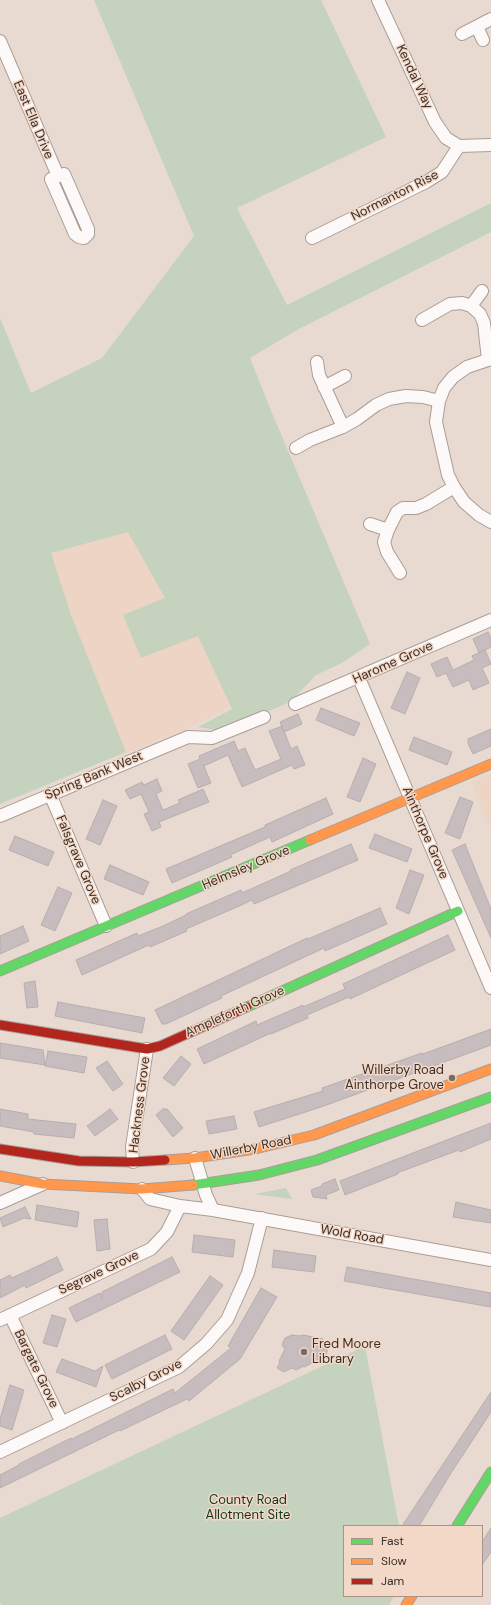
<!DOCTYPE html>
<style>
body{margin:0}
#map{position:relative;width:491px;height:1605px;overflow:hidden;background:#e9dad1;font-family:"DM Sans",sans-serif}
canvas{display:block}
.legend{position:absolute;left:343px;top:1525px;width:140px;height:72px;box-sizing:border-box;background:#f3d8c7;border:1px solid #a99488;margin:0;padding:5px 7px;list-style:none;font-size:12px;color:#3a2f29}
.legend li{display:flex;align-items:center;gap:8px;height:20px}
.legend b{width:20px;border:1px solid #a99488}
</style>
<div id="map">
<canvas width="491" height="1605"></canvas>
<ul class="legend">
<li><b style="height:5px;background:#63d668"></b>Fast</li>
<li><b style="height:5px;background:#ff974d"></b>Slow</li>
<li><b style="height:5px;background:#b3261e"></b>Jam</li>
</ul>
</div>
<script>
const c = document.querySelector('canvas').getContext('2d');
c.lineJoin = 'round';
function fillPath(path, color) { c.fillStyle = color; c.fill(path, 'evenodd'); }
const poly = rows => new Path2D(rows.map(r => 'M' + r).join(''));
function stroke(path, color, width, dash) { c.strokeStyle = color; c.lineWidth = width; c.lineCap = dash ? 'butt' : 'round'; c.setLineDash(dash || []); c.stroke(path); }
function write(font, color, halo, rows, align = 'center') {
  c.font = font + ' "DM Sans",sans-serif'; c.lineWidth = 3; c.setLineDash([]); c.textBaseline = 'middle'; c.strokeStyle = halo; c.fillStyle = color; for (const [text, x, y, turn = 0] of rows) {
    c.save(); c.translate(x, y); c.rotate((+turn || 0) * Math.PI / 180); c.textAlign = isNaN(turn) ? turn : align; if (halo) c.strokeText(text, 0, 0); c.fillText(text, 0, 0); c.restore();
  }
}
fillPath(poly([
 [151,476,241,702,184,730,117,757,19,547],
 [491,773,491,830,471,782]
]), '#eed4c4');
fillPath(poly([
 [94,0,321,0,386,137,237,208,287,305,491,203,491,232,299,329,250,358,272,413,370,644,342,663,316,675,290,702,242,723,216,730,198,727,232,709,198,636,141,658,123,615,165,598,128,532,51,553,71,615,126,752,0,804,0,318,31,393,102,358,194,236],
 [286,1188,292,1199,255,1194],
 [365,1346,399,1526,344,1526,344,1596,394,1596,389,1605,2,1605,0,1603,0,1518]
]), '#c4d2be');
const building = poly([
 [488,632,491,638,491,647,479,653,473,639,488,632],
 [485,650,491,664,482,668,489,683,473,690,469,680,453,687,446,673,437,677,431,664,447,657,453,670,474,660,472,656,485,650],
 [407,672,420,678,405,714,391,708,407,672],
 [321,708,360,723,354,736,316,720,321,708],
 [298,714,302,724,284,732,280,722,298,714],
 [282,726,291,749,297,746,305,765,294,769,292,765,242,787,228,755,204,766,203,764,211,783,198,788,188,764,200,759,199,756,234,741,238,751,245,748,255,770,281,759,269,731,282,726],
 [491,729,491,746,473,754,468,743,468,739,491,729],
 [414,737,452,752,447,765,409,750,414,737],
 [363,758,376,764,360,802,347,797,363,758],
 [157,779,162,791,156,794,163,810,180,803,178,800,203,789,209,802,159,822,161,827,152,831,144,814,149,812,141,794,130,799,125,790,142,782,144,785,157,779],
 [460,797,473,802,460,839,445,833,460,797],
 [326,798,333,814,272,842,270,837,230,855,232,857,172,883,166,869,265,827,265,825,326,798],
 [103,800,117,806,100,845,86,839,103,800],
 [375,834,412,849,407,862,369,848,375,834],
 [15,836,54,852,48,866,9,850,15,836],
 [351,844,358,860,254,904,252,900,237,907,186,929,187,931,178,935,150,947,149,945,82,975,76,960,137,933,138,936,163,926,186,915,186,914,241,890,242,893,291,871,290,870,351,844],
 [465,844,491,909,491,938,452,850,465,844],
 [110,865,149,882,143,895,104,879,110,865],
 [410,870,424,875,409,914,396,908,410,870],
 [58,887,72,893,55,931,41,925,58,887],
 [380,908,387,924,325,951,324,948,221,996,222,998,166,1024,162,1024,155,1010,307,938,308,939,380,908],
 [23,926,29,941,0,954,0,936,23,926],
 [448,935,455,950,350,999,349,997,307,1015,308,1018,271,1034,271,1033,204,1064,197,1049,256,1021,257,1025,303,1005,303,1007,345,989,343,984,448,935],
 [35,981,38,1007,27,1008,24,983,35,981],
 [58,1002,145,1018,142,1033,55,1016,58,1002],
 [491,1029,491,1045,321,1107,259,1127,254,1112,323,1091,322,1088,422,1053,423,1054,491,1029],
 [0,1043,43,1050,45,1065,0,1058,0,1043],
 [48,1051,87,1057,84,1073,45,1066,48,1051],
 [181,1056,191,1064,174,1086,163,1078,181,1056],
 [107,1061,123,1084,113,1091,96,1068,107,1061],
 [0,1109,28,1114,28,1119,76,1124,74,1138,34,1134,34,1132,0,1126,0,1109],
 [110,1109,118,1119,95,1136,87,1126,110,1109],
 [163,1109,167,1109,183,1128,173,1137,156,1115,163,1109],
 [234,1116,237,1129,209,1134,206,1121,234,1116],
 [491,1123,491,1139,460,1152,459,1150,397,1173,398,1174,345,1195,340,1181,491,1123],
 [335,1179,339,1190,326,1195,327,1199,313,1197,311,1190,322,1186,322,1184,335,1179],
 [456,1202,491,1210,491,1223,453,1217,456,1202],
 [37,1205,79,1212,77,1227,35,1220,37,1205],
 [25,1207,31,1219,24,1218,3,1227,0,1218,25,1207],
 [107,1219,110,1249,97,1251,94,1220,107,1219],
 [194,1235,235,1240,233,1257,192,1252,194,1235],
 [274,1250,316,1256,314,1272,272,1267,274,1250],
 [57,1257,63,1270,26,1288,25,1285,0,1298,0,1280,10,1275,12,1278,57,1257],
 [172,1257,180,1272,76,1322,69,1308,100,1293,102,1299,102,1292,172,1257],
 [347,1267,491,1293,491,1307,344,1281,347,1267],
 [210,1276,223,1285,184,1340,171,1331,210,1276],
 [261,1288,277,1297,240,1359,189,1401,187,1399,120,1431,119,1430,0,1488,0,1475,19,1465,19,1464,71,1438,72,1439,173,1389,175,1393,231,1348,228,1346,261,1288],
 [52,1315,66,1319,57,1347,43,1343,52,1315],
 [165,1335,172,1349,112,1379,105,1365,165,1335],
 [292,1335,299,1336,303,1335,323,1339,322,1342,329,1344,326,1355,321,1356,320,1359,304,1367,304,1366,296,1370,292,1368,284,1372,277,1368,280,1362,279,1361,285,1349,282,1345,285,1338,292,1335],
 [62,1359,95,1371,103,1366,96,1387,56,1372,62,1359],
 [10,1385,24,1390,12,1430,0,1426,0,1419,10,1385],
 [491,1392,491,1412,451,1473,419,1526,402,1526,491,1392],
 [491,1528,491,1552,482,1565,482,1542,491,1528]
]);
fillPath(building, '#c7bdbe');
stroke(building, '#b8adae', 1);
const street = poly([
 [378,0,435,122,446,138,459,146],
 [477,27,483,40],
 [462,34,491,19],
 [0,41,58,176],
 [64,174,88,229,88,234,84,238,79,237,75,234,51,179,64,174],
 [312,238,426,182,442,172,459,146,491,145],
 [471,306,482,291],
 [422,320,450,304,462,303,471,306,480,314,484,323,488,360],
 [491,359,467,367,453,377,444,388,439,401,436,422,448,475,454,487,464,502,479,515,491,522],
 [317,362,319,375,343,427],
 [324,387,345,376],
 [296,448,310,440,343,427,357,419,376,405,389,399,406,396,423,397,439,401],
 [370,524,388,530],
 [400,573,387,552,384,542,388,530,397,512,403,508,416,508,426,504,454,487],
 [359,678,491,988],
 [295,704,491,620],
 [50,794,106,926],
 [0,816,188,737,212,738,264,717],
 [195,1158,206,1195,213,1210],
 [133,1162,132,1147,147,1049],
 [142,1189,150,1199,180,1206,213,1210,491,1260],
 [0,1203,43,1184],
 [10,1315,62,1423],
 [0,1320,151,1249,167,1232,180,1206],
 [0,1452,179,1367,206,1344,227,1320,248,1273,262,1218]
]);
const fast = poly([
 [0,971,310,840],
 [247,1007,458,911],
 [193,1185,259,1175,317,1160,491,1097],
 [457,1526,491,1472]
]);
const slow = poly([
 [310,840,491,764],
 [165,1160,195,1158,255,1149,314,1135,491,1069],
 [0,1176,43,1184,142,1189,193,1185],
 [406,1605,412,1596]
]);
const jam = poly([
 [0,1025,147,1049,160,1046,247,1007],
 [0,1149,79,1161,133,1162,165,1160]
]);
stroke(street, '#a99e97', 14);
stroke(fast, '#a99e97', 11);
stroke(slow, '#a99e97', 11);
stroke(jam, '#a99e97', 11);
stroke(street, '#fcf9f8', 12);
stroke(fast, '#63d668', 9);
stroke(slow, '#ff974d', 9);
stroke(jam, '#b3261e', 9);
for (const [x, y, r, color] of [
 [452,1078,4,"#776b64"],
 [304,1352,4,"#776b64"]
]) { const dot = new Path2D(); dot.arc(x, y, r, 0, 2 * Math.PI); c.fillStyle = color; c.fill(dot); stroke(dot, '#f3d8c7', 1.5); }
write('13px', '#3a2f29', '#f3d8c7', [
 ["Kendal Way",414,77,65],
 ["East Ella Drive",33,120,67],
 ["Normanton Rise",395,196,-27],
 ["Harome Grove",393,663,-24],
 ["Spring Bank West",94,776,-23],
 ["Ainthorpe Grove",425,833,67],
 ["Falsgrave Grove",78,860,67],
 ["Helmsley Grove",246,868,-23],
 ["Ampleforth Grove",235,1012,-24],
 ["Hackness Grove",140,1105,-83],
 ["Willerby Road",251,1148,-11],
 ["Wold Road",352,1235,10],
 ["Segrave Grove",99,1273,-25],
 ["Bargate Grove",36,1369,64],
 ["Scalby Grove",146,1381,-27]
]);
write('13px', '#3a2f29', '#f3d8c7', [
 ["Willerby Road",444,1071],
 ["Ainthorpe Grove",444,1086],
 ["Fred Moore",312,1345,"left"],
 ["Library",312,1360,"left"]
], 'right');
write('13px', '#10351e', '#f3d8c7', [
 ["County Road",248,1501],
 ["Allotment Site",248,1516]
]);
</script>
